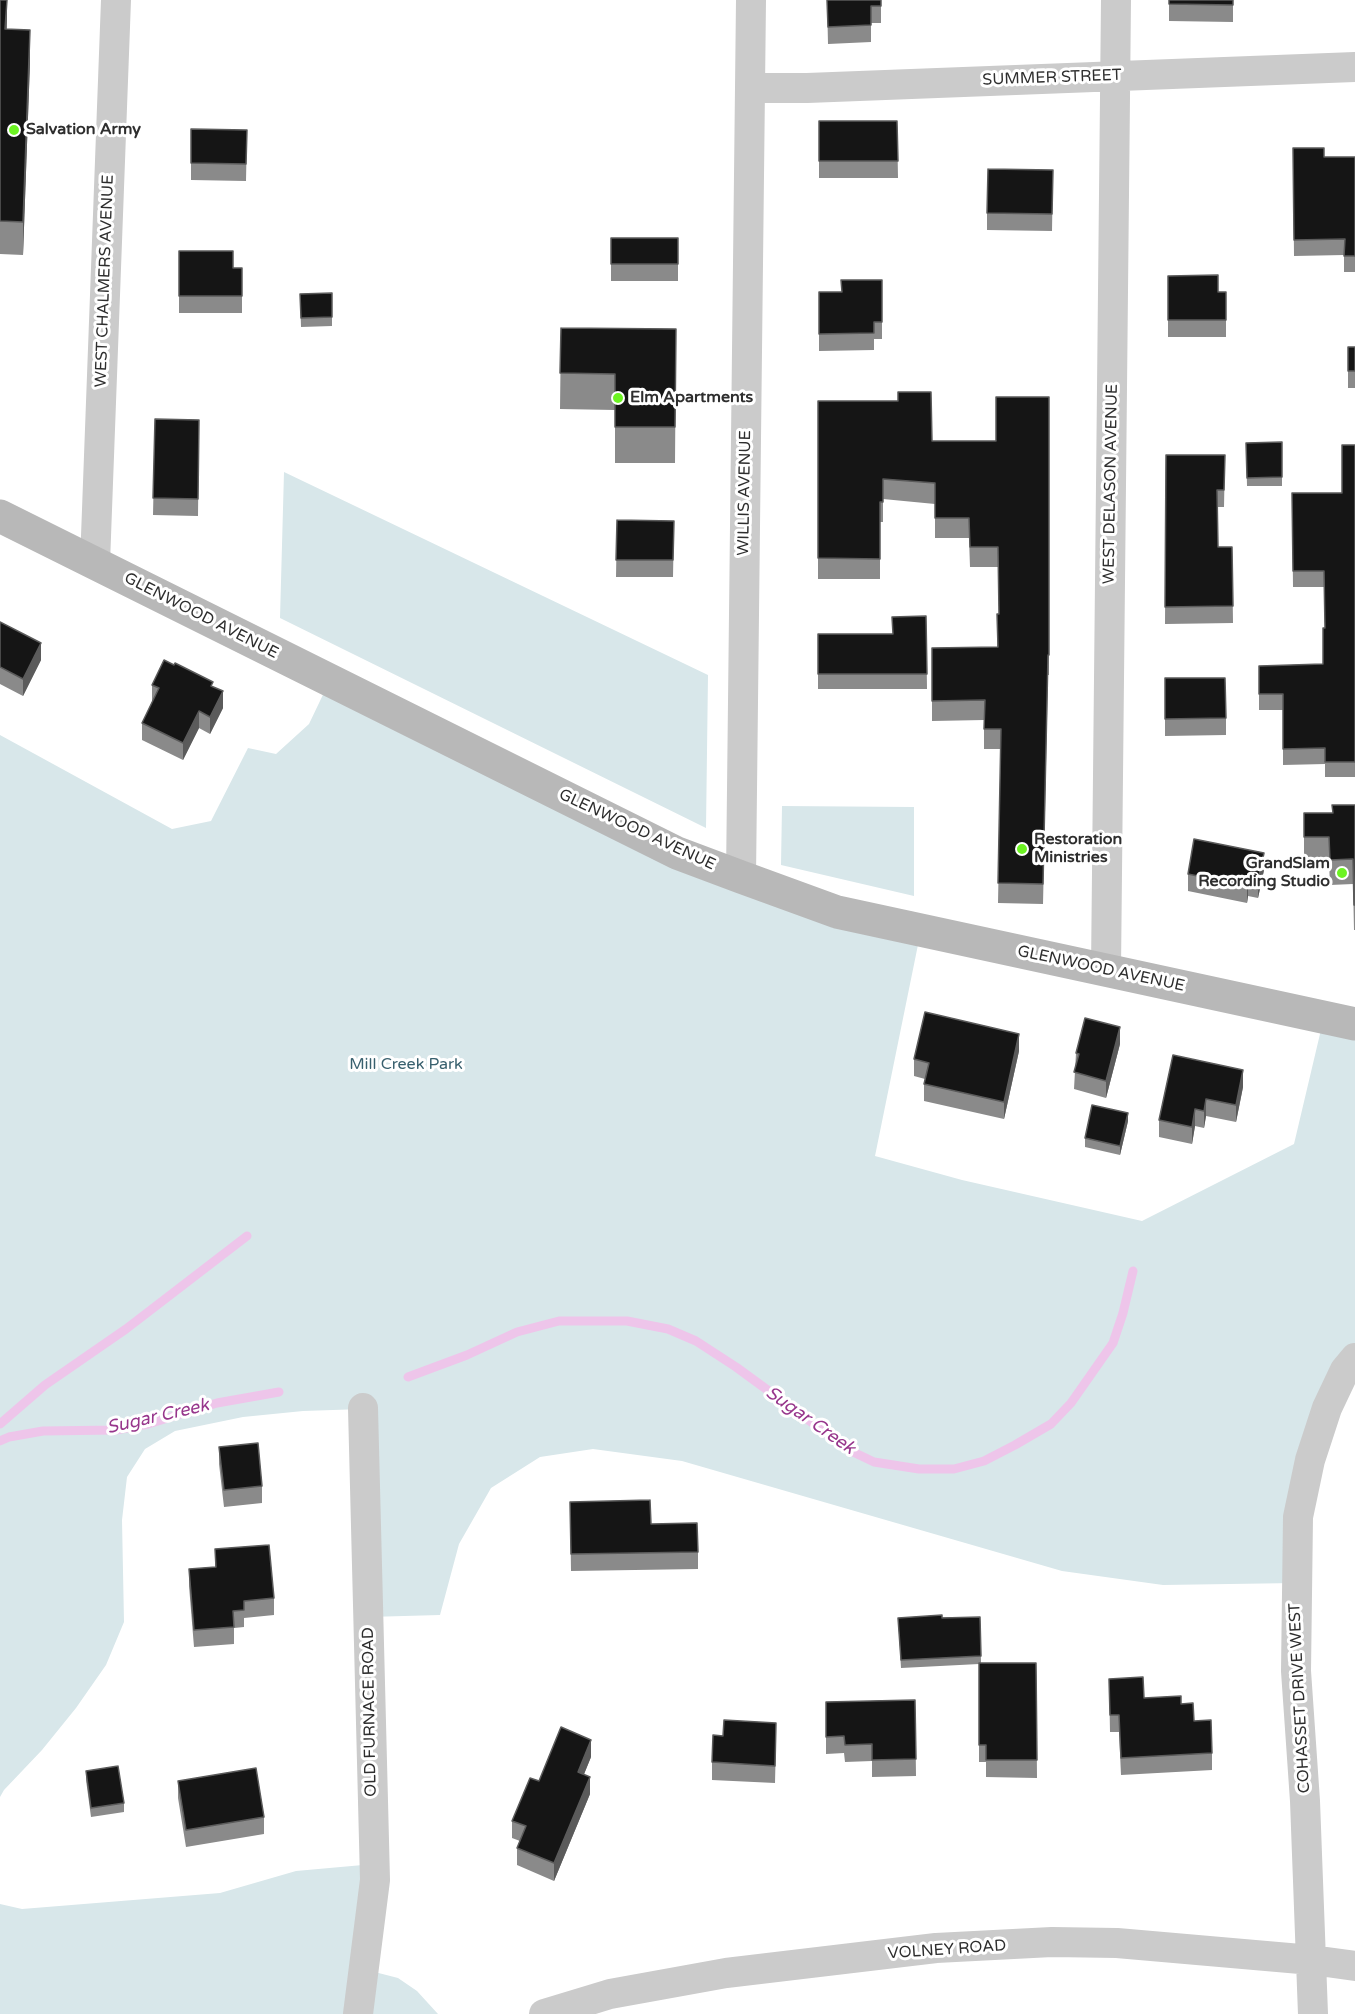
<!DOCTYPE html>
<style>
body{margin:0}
canvas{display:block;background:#fff}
</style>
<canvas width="1355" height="2014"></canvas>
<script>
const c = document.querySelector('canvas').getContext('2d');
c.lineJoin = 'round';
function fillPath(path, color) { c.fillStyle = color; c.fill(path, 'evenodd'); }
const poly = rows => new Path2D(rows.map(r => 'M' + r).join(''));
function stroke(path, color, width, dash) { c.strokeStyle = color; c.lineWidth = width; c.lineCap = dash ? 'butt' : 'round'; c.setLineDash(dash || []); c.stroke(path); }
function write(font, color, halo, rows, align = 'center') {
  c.font = font + ' "Varela Round",sans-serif'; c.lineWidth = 6; c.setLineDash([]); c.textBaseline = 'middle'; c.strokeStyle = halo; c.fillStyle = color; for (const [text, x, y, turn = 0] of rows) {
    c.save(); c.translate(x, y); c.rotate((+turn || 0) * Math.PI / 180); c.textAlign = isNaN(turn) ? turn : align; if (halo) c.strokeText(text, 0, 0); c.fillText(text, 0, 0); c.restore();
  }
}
fillPath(poly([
 [284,472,708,675,706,828,280,618],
 [330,680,741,877,921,930,875,1156,962,1180,1142,1221,1294,1144,1324,1017,1355,1024,1355,1358,1345,1370,1296,1583,1163,1585,1062,1571,682,1461,593,1449,540,1457,491,1488,459,1544,440,1615,368,1617,363,1409,303,1411,243,1417,175,1431,145,1449,127,1477,122,1520,124,1622,106,1665,76,1708,42,1750,4,1790,0,1797,0,735,172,829,211,821,248,748,276,754,309,724],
 [782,806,914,807,914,896,781,865],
 [374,1864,363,1969,398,1978,417,1991,438,2014,0,2014,0,1904,22,1909,220,1893,296,1871]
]), '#d8e7ea');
stroke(poly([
 [408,1377,467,1355,517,1332,559,1321,627,1321,668,1329,696,1341,736,1367,851,1451,874,1462,919,1469,954,1469,984,1461,1015,1445,1051,1424,1071,1403,1113,1343,1123,1313,1133,1271],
 [0,1424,45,1385,126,1329,247,1236],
 [0,1441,9,1437,43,1431,116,1430,148,1424,217,1403,279,1392]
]), '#eec5ea', 9);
stroke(poly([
 [750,88,807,88,1355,67],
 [95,563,116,0],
 [741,877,751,0],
 [1106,969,1116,0],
 [358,2014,375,1880,363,1408],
 [544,2014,610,1994,726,1973,936,1948,1052,1942,1117,1943,1312,1960,1355,1966],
 [1313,2014,1305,1801,1296,1671,1298,1517,1310,1460,1327,1408,1345,1370,1355,1358]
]), '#cbcbcb', 30);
stroke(poly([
 [0,516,677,853,741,877,837,912,1355,1024]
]), '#b8b8b8', 33);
fillPath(poly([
 [0,0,7,0,7,29,30,62,23,255,0,254],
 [827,0,881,0,881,23,871,23,871,42,828,44],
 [1169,0,1233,0,1233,22,1169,21],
 [819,121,897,121,898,178,819,178],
 [247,130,246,181,191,180,191,163],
 [1293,148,1324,157,1355,157,1355,272,1344,272,1344,255,1294,256],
 [1053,170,1052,231,987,230,987,213],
 [611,238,678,238,678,281,611,281],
 [179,251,233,268,242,268,242,313,179,313],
 [1168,276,1218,292,1226,292,1226,337,1168,337],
 [882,280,882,339,874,339,874,350,819,351,819,292,841,292],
 [332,293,332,326,301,327,300,294],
 [561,328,676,329,675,463,615,463,615,410,560,409],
 [1348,347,1355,347,1355,388,1348,388],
 [1049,397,1049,675,1048,675,1043,904,998,903,1001,749,984,749,984,720,932,721,932,648,997,647,999,614,998,567,970,567,969,538,935,538,935,504,883,499,883,522,880,522,880,579,818,579,818,401,932,441,996,441],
 [155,419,199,420,198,516,153,515],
 [1282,442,1282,486,1247,486,1246,443],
 [1355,445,1355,777,1325,777,1325,764,1283,765,1283,710,1259,710,1259,666,1323,664,1325,628,1324,587,1293,587,1292,493,1342,493],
 [1166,455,1225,455,1224,507,1217,507,1218,547,1232,547,1233,623,1165,624],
 [617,520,674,521,673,577,616,577],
 [926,616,927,689,818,689,818,634,892,634],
 [0,622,41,660,23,696,0,684],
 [1165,678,1226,718,1226,735,1165,736],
 [152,685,213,687,223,708,210,734,199,728,183,760,142,740,142,723,152,702],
 [1355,805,1355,930,1354,930,1353,884,1330,885,1329,862,1304,862,1304,813,1332,813],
 [1264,870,1258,898,1248,896,1247,903,1188,891,1188,874],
 [1120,1044,1106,1098,1074,1089,1076,1053],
 [1019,1051,1004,1119,924,1101,924,1084,925,1079,914,1076,914,1059],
 [1173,1055,1243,1087,1236,1122,1206,1116,1204,1128,1195,1126,1192,1144,1159,1137,1159,1120],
 [1128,1121,1120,1155,1085,1147,1085,1138],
 [219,1447,262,1486,262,1503,224,1507,219,1464],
 [570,1502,651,1524,698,1552,698,1569,571,1571],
 [215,1549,274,1598,274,1615,244,1618,244,1627,234,1628,234,1644,194,1647,189,1586,189,1569,215,1567],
 [980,1617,981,1663,1036,1663,1037,1778,986,1777,986,1762,979,1762,979,1664,901,1668,898,1618],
 [1109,1679,1144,1698,1181,1704,1194,1721,1212,1753,1212,1770,1121,1775,1119,1732,1110,1732],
 [915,1700,916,1776,872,1777,872,1761,845,1762,844,1753,826,1754,826,1702],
 [776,1740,775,1783,712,1780,712,1762],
 [591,1757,584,1774,590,1794,554,1881,517,1865,517,1848,520,1841,512,1838,512,1821,539,1781],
 [86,1771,124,1803,124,1812,91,1817,86,1780],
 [178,1781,264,1817,264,1834,186,1847,178,1798]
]), '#8a8a8a');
fillPath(poly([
 [7,0,7,17,5,61,5,29],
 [30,30,30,62,23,255,23,222],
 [41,643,41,660,23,696,23,679],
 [223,691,223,708,210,734,210,717],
 [199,711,199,728,183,760,183,743],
 [1264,853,1264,870,1258,898,1258,881],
 [1248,879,1248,896,1247,903,1247,886],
 [1120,1027,1120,1044,1106,1098,1106,1081],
 [1019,1034,1019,1051,1004,1119,1004,1102],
 [1243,1070,1243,1087,1236,1122,1236,1105],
 [1206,1099,1206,1116,1204,1128,1204,1111],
 [1195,1109,1195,1126,1192,1144,1192,1127],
 [1128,1113,1128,1121,1120,1155,1120,1146],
 [591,1740,591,1757,578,1789,578,1772],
 [590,1777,590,1794,554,1881,554,1863]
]), '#5b5b5b');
const building = poly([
 [0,0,7,0,5,29,30,30,23,222,0,221,0,0],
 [827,0,881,0,881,6,871,6,871,25,828,27,827,0],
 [1169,0,1233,0,1233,5,1169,4,1169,0],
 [819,121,897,121,898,161,819,161,819,121],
 [191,129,247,130,246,164,191,163,191,129],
 [1293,148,1324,148,1324,157,1355,157,1355,256,1344,256,1345,239,1294,240,1293,148],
 [988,169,1053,170,1052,214,987,213,988,169],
 [611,238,678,238,678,264,611,264,611,238],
 [179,251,233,251,233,268,242,268,242,296,179,296,179,251],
 [1218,275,1218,292,1226,292,1226,320,1168,320,1168,276,1218,275],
 [841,280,882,280,882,322,874,322,874,333,819,334,819,292,842,292,841,280],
 [332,293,332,317,301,318,300,294,332,293],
 [561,328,676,329,675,427,615,427,615,374,560,373,561,328],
 [1348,347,1355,347,1355,371,1348,371,1348,347],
 [898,392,931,392,932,441,996,441,996,397,1049,397,1049,655,1048,655,1043,884,998,883,1001,729,984,729,985,700,932,701,932,648,998,647,997,614,999,614,998,547,970,547,969,518,935,518,935,483,883,479,883,502,880,502,880,559,818,558,818,401,898,401,898,392],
 [155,419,199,420,198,499,153,498,155,419],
 [1282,442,1282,477,1247,478,1246,443,1282,442],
 [1342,445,1355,445,1355,762,1325,762,1325,748,1283,749,1283,694,1259,694,1259,666,1323,664,1323,628,1325,628,1324,571,1293,571,1292,493,1342,493,1342,445],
 [1166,455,1225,455,1224,490,1217,490,1218,547,1232,547,1233,606,1165,607,1166,455],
 [617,520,674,521,673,560,616,560,617,520],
 [926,616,927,674,818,674,818,634,893,634,892,617,926,616],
 [0,622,41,643,23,679,0,667,0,622],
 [164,660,174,665,175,663,213,682,211,686,223,691,210,717,199,711,183,743,142,723,159,688,152,685,164,660],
 [1165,678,1225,678,1226,718,1165,719,1165,678],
 [1332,805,1355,805,1355,905,1354,905,1353,859,1330,860,1329,837,1304,837,1304,813,1333,813,1332,805],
 [1194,839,1264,853,1258,881,1248,879,1247,886,1188,874,1194,839],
 [925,1012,1019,1034,1004,1102,924,1084,929,1063,914,1059,925,1012],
 [1085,1018,1120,1027,1106,1081,1074,1072,1079,1054,1076,1053,1085,1018],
 [1173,1055,1243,1070,1236,1105,1206,1099,1204,1111,1195,1109,1192,1127,1159,1120,1173,1055],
 [1092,1105,1128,1113,1120,1146,1085,1138,1092,1105],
 [258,1443,262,1486,224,1490,219,1447,258,1443],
 [650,1500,651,1524,697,1523,698,1552,571,1554,570,1502,650,1500],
 [269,1545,274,1598,244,1601,244,1610,233,1611,234,1627,194,1630,189,1569,216,1567,215,1549,269,1545],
 [942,1615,942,1618,980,1617,981,1656,901,1660,898,1618,942,1615],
 [979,1663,1036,1663,1037,1760,986,1760,986,1745,979,1745,979,1663],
 [1143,1677,1144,1698,1181,1696,1181,1704,1193,1703,1194,1721,1211,1720,1212,1753,1121,1758,1119,1715,1110,1715,1109,1679,1143,1677],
 [915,1700,916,1759,872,1760,872,1744,845,1745,844,1736,826,1737,826,1702,915,1700],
 [724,1720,776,1723,775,1766,712,1762,713,1735,723,1736,724,1720],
 [561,1727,591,1740,578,1772,590,1777,554,1863,517,1848,526,1826,512,1821,530,1778,539,1781,561,1727],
 [118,1766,124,1803,91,1808,86,1771,118,1766],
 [256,1768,264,1817,186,1830,178,1781,256,1768]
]);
fillPath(building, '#151515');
stroke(building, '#5b5b5b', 1.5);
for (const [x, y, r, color] of [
 [14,130,6,"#6cf322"],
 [618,398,6,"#6cf322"],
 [1022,849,6,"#6cf322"],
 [1342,873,6,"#6cf322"]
]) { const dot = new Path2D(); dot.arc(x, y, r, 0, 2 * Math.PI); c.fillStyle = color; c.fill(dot); stroke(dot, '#fff', 2); }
write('16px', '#2e2e2e', '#fff', [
 ["SUMMER STREET",1052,78,-2],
 ["WEST CHALMERS AVENUE",105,281,-88],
 ["WEST DELASON AVENUE",1111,484,-89],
 ["WILLIS AVENUE",745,493,-89],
 ["GLENWOOD AVENUE",201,616,27],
 ["GLENWOOD AVENUE",637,830,25],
 ["GLENWOOD AVENUE",1101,969,12],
 ["COHASSET DRIVE WEST",1300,1698,-93],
 ["OLD FURNACE ROAD",370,1712,-91],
 ["VOLNEY ROAD",947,1950,-4]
]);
write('bold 16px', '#2e2e2e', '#fff', [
 ["Salvation Army",26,130],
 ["Elm Apartments",630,398],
 ["Restoration",1034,840],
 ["Ministries",1034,858],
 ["GrandSlam",1330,864,"right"],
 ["Recording Studio",1330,882,"right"]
], 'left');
write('16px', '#38606e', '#fff', [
 ["Mill Creek Park",406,1065]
]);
write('italic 18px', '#97368c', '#fff', [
 ["Sugar Creek",158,1417,-13],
 ["Sugar Creek",810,1421,35]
]);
</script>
